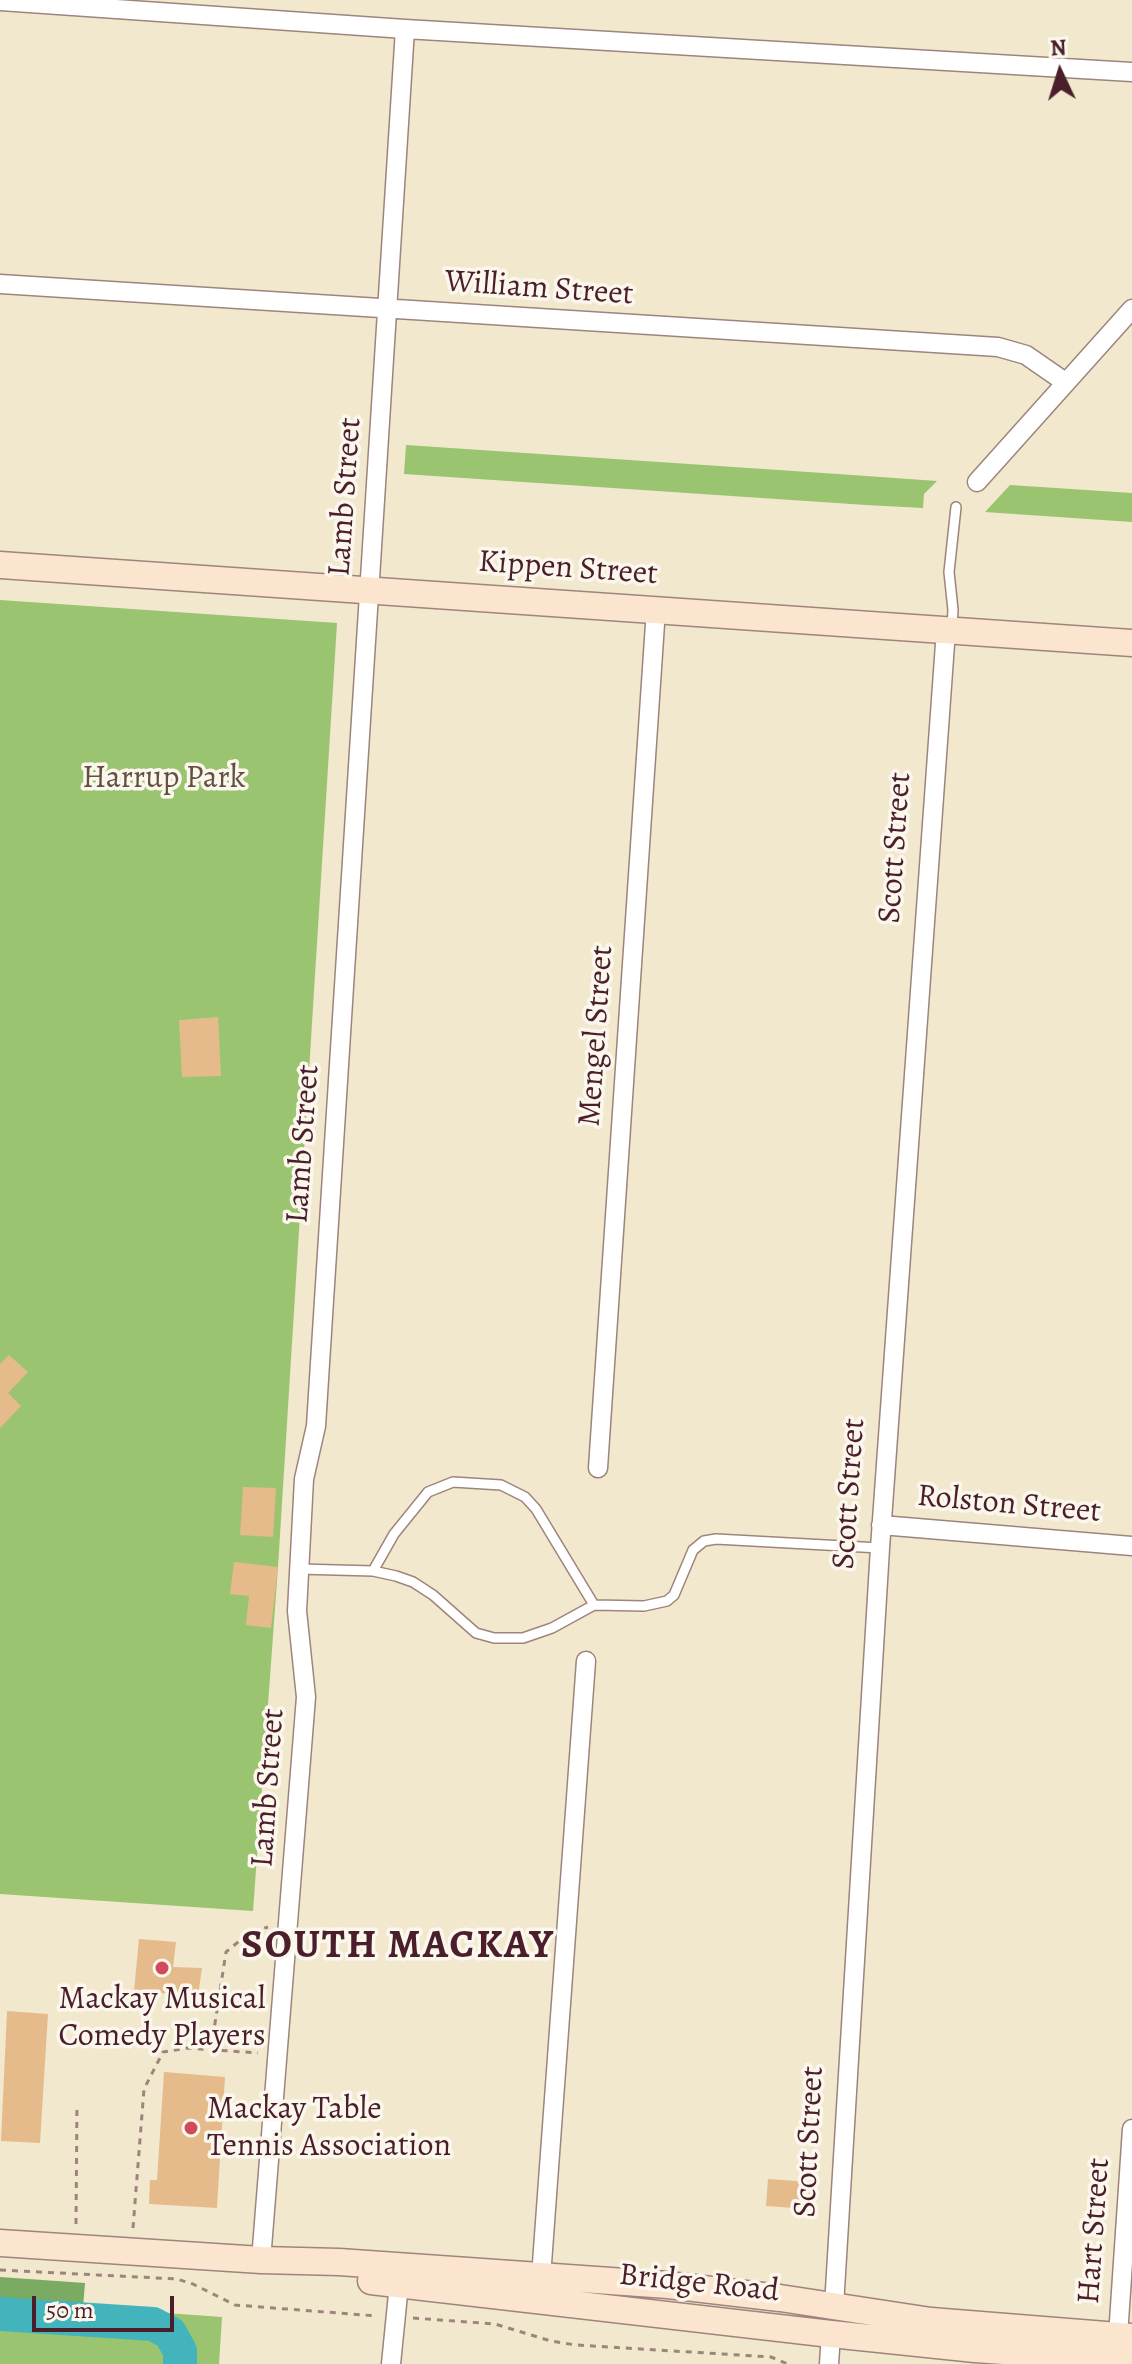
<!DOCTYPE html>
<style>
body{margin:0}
#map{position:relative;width:1132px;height:2364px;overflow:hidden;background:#f1e8ce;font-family:Alegreya,serif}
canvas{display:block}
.north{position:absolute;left:1020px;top:32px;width:80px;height:80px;-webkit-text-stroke:6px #fbf7ec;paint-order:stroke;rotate:356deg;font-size:22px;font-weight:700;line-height:32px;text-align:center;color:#4a1f2b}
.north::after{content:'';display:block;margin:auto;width:28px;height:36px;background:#4a1f2b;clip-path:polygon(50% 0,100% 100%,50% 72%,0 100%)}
.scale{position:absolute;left:32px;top:2296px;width:142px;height:36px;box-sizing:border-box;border:4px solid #4a1f2b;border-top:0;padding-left:10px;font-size:24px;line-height:28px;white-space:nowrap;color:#4a1f2b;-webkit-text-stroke:6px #fbf7ec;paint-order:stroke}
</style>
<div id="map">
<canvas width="1132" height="2364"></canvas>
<div class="north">N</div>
<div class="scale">50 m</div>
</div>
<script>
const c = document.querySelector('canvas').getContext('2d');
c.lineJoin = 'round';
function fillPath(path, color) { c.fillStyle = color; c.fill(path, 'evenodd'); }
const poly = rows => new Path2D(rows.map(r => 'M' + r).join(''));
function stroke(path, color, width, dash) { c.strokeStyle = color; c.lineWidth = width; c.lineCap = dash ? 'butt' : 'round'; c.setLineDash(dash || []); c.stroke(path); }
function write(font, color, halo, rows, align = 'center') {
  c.font = font + ' Alegreya,serif'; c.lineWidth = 7; c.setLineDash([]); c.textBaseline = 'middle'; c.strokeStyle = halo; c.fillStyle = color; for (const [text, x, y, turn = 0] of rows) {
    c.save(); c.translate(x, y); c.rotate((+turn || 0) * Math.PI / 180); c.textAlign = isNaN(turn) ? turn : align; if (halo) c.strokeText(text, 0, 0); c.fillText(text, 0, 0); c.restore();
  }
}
fillPath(poly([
 [406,445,838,474,937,481,924,494,923,508,866,505,404,474],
 [1010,485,1132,493,1132,522,985,512],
 [0,600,337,623,278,1567,253,1911,0,1894],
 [0,2301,222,2317,219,2364,0,2364]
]), '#9ac470');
fillPath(poly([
 [0,2277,85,2283,83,2307,0,2301]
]), '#7baa62');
stroke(poly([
 [0,2314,153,2324,170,2333,180,2351,180,2364]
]), '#44b4bc', 34);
fillPath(poly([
 [218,1017,221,1076,182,1077,179,1020],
 [9,1355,28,1372,8,1393,21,1406,0,1428,0,1364],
 [243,1487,276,1488,273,1537,240,1535],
 [234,1562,278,1567,271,1628,246,1625,249,1596,230,1594],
 [139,1939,176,1942,173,1967,202,1968,198,1996,134,1991],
 [7,2011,48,2014,40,2143,1,2141],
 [164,2072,225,2077,217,2208,149,2204,150,2180,157,2180],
 [768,2179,811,2182,809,2209,766,2206]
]), '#e6bb8b');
const lane = poly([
 [952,626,953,610,949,572,956,507],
 [299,1569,373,1571,396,1576,413,1582,433,1595,476,1633,494,1638,523,1638,552,1628,594,1605,536,1509,525,1497,501,1485,453,1482,428,1492,394,1534,373,1571],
 [594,1605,644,1606,667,1601,674,1595,693,1550,704,1541,716,1539,880,1548]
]);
const street = poly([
 [0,1,405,29,1132,72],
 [0,284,998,347,1026,355,1065,382],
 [977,482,1132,309],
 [598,1468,656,609],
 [881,1525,1132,1546],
 [261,2260,306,1697,297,1611,304,1479,316,1426,405,29],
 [541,2277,586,1661],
 [834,2306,880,1548,946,630],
 [1118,2336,1132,2129],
 [391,2364,399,2284],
 [829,2364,831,2334]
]);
const secondary = poly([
 [0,565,1132,643],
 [0,2243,261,2260,339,2262,668,2285,780,2298,931,2321,1132,2337],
 [371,2281,831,2334,975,2349,1132,2360]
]);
stroke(lane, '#9e847c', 12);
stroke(street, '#9e847c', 21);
stroke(secondary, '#9e847c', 29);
stroke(poly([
 [211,2049,226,1952,249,1933,268,1927],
 [76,2224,77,2104],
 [133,2228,144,2089,163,2052,187,2048,258,2053],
 [0,2270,177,2279,193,2284,235,2305,377,2316],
 [413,2318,495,2324,551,2341,576,2345,771,2357,788,2364]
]), '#9e847c', 3, [6, 6]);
stroke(lane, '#fff', 9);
stroke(street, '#fff', 18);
stroke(secondary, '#fbe5cf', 26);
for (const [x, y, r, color] of [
 [162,1968,8,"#d1495b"],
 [191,2128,8,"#d1495b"]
]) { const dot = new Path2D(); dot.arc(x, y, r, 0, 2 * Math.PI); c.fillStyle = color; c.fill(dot); stroke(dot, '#fbf7ec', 3); }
write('32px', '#4a1f2b', '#fbf7ec', [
 ["William Street",539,289,4],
 ["Lamb Street",346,497,-86],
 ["Kippen Street",568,569,4],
 ["Scott Street",896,848,-86],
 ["Mengel Street",597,1036,-86],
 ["Lamb Street",304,1144,-86],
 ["Scott Street",850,1494,-86],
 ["Rolston Street",1009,1505,5],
 ["Lamb Street",269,1788,-86],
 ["Scott Street",810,2142,-87],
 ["Hart Street",1095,2231,-86],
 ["Bridge Road",699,2284,6]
]);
write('32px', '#625140', '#fbf7ec', [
 ["Harrup Park",164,779]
]);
write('32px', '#4a1f2b', '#fbf7ec', [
 ["Mackay Musical",162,2000],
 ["Comedy Players",162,2037],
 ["Mackay Table",207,2110,"left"],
 ["Tennis Association",207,2147,"left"]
]);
c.letterSpacing = '2px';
write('bold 40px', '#4a1f2b', '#fbf7ec', [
 ["SOUTH MACKAY",398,1947]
]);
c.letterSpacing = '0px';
</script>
